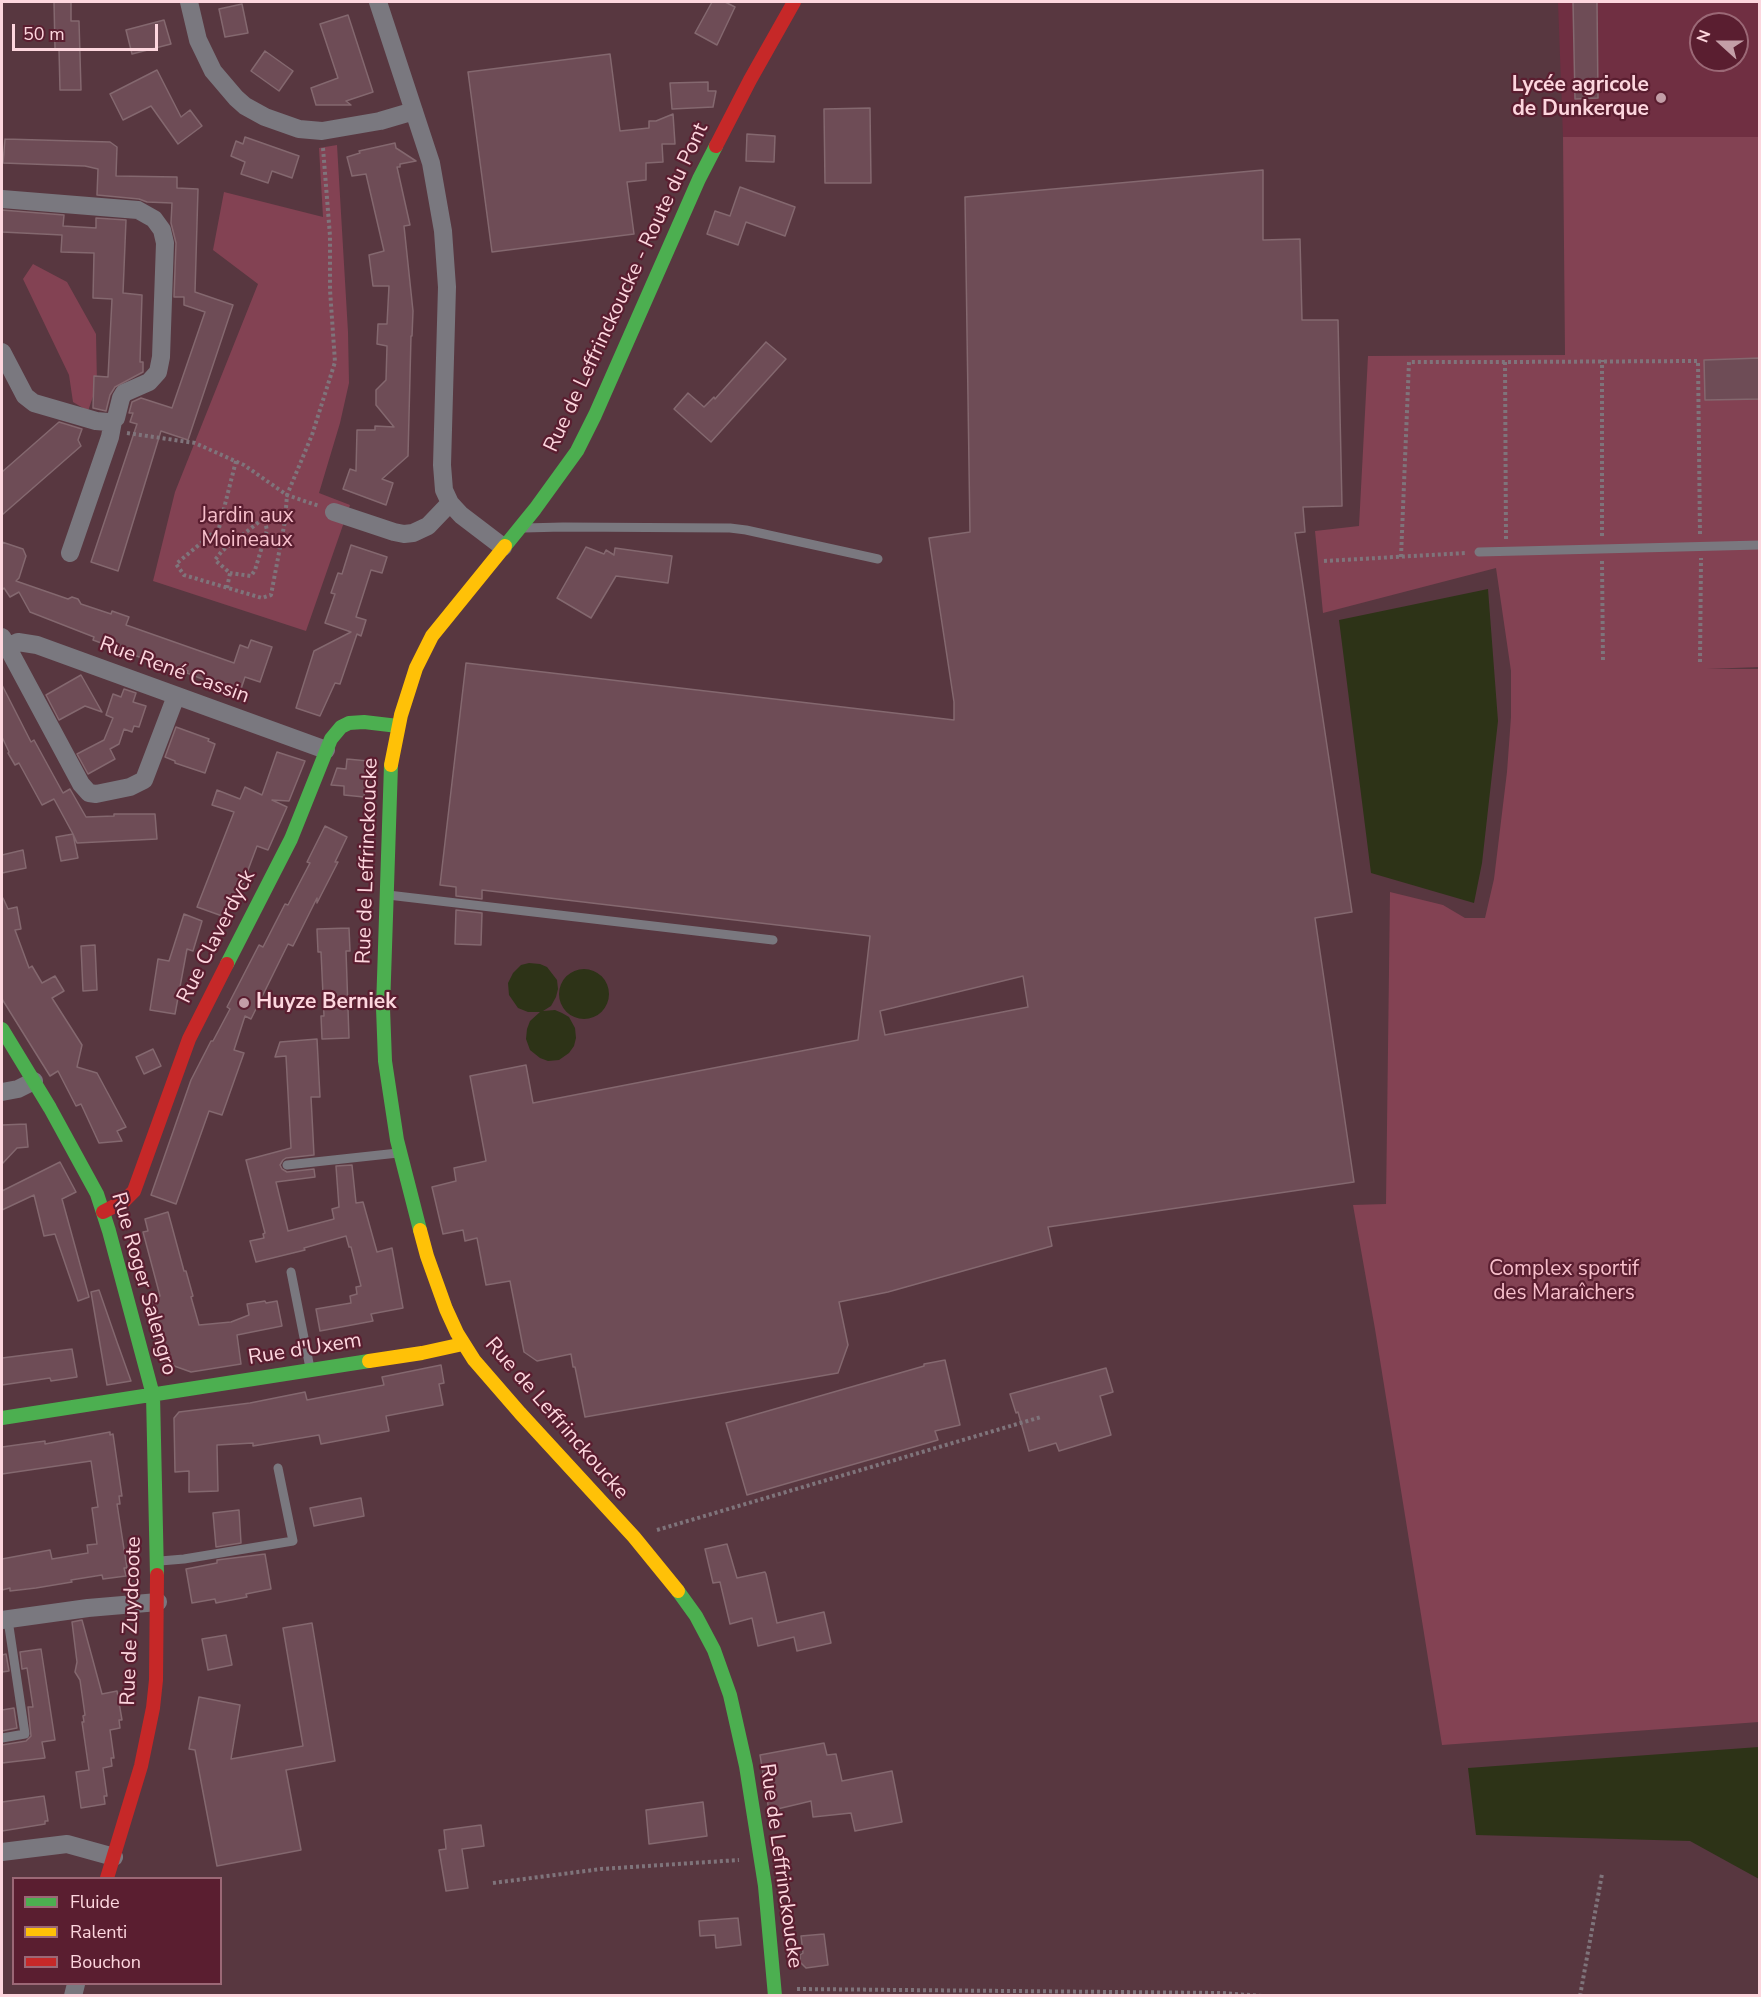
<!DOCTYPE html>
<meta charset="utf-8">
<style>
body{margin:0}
#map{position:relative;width:1761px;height:1997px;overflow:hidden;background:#583740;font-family:"Nunito Sans",sans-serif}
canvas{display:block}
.frame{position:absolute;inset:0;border:3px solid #fdd6de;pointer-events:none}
.legend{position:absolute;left:12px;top:1877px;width:210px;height:108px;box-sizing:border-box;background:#5a1e30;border:2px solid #9b6876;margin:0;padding:8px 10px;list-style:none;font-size:18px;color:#fdd6de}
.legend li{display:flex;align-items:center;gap:12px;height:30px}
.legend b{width:30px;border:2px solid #9b6876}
.north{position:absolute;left:1689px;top:12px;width:60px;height:60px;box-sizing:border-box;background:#5a1e30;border:2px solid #9b6876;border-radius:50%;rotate:291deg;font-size:16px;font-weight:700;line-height:24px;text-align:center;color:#fdd6de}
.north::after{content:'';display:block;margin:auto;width:21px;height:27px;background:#c39ea7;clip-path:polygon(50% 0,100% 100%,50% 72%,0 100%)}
.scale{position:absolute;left:12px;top:24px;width:146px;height:27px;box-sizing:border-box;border:3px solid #fdd6de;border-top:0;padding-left:8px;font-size:18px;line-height:21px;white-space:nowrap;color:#fdd6de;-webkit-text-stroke:4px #5a1e30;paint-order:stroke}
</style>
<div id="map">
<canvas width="1761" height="1997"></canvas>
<div class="frame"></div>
<ul class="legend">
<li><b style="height:8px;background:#4caf50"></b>Fluide</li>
<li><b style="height:8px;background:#ffc107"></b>Ralenti</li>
<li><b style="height:8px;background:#c62828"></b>Bouchon</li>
</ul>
<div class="north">N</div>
<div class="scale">50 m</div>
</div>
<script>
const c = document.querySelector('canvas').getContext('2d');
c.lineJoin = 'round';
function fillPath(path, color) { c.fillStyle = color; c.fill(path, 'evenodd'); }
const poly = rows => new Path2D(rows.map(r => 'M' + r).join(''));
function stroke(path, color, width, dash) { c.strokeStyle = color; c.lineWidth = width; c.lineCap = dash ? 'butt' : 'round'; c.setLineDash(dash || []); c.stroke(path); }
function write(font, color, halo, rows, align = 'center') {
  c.font = font + ' "Nunito Sans",sans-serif'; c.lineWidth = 4.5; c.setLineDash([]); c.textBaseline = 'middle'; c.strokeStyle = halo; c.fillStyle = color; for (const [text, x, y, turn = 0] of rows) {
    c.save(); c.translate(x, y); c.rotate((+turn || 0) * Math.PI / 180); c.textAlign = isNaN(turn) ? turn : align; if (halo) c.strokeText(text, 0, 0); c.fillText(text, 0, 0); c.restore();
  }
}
fillPath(poly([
 [1558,2,1759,2,1759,137,1563,137],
 [1701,24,1737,24,1737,60,1701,60]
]), '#702f42');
fillPath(poly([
 [1563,137,1759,137,1759,667,1707,669,1760,669,1759,1722,1442,1745,1375,1329,1353,1205,1386,1204,1390,892,1443,905,1465,918,1485,918,1494,879,1507,772,1511,717,1511,671,1496,568,1323,613,1315,531,1359,526,1368,356,1565,355],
 [337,145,348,332,349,383,340,423,319,493,350,505,306,631,153,581,175,492,258,284,213,250,224,192,323,217,319,148],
 [33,264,67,282,96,334,97,385,88,411,73,402,69,375,23,279]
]), '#834253');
fillPath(poly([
 [1488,589,1498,721,1482,863,1474,903,1371,873,1339,620],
 [529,963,540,964,547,967,557,980,558,989,556,997,551,1006,543,1011,555,1010,562,1013,569,1017,575,1028,576,1038,574,1046,569,1053,559,1060,548,1061,540,1058,530,1050,526,1039,527,1029,530,1021,540,1012,528,1012,518,1008,509,995,508,983,513,973,521,965],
 '559 994a25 25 0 1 1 50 0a25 25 0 1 1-50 0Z',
 [1759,1747,1759,1879,1690,1841,1476,1835,1468,1768]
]), '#2d3317');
const building = poly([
 [54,2,71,2,71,21,79,21,81,90,60,90,59,49,55,49,54,2],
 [712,2,725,2,735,7,717,45,695,33,712,2],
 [1573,2,1597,2,1598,98,1575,99,1573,2],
 [242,4,248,33,225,37,219,9,242,4],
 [348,15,373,92,346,101,351,105,316,105,311,88,338,78,320,24,348,15],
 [164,20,171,44,132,54,126,30,164,20],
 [265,51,293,71,279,91,251,71,265,51],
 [610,54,620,131,649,128,649,121,656,121,673,114,675,144,662,144,663,162,646,163,646,180,627,182,634,234,492,252,468,72,610,54],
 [157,70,181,117,190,110,202,126,178,144,151,106,123,120,110,94,157,70],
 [708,82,708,91,716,91,713,107,672,109,670,83,708,82],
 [870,108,871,183,825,183,824,109,870,108],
 [747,134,775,136,774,162,746,161,747,134],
 [245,137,299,156,292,178,272,171,268,183,241,174,245,162,231,156,236,141,243,144,245,137],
 [5,139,110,142,117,147,116,176,177,177,177,188,198,189,195,292,233,305,188,440,161,431,118,571,91,562,137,424,130,422,133,413,129,413,132,402,141,398,172,408,205,312,184,305,184,297,174,297,176,243,171,223,172,203,147,202,139,199,97,195,98,169,85,166,3,163,5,139],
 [395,143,396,148,416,161,400,164,400,167,397,167,410,225,404,226,413,311,412,336,411,336,408,456,382,479,393,483,386,505,343,489,350,469,356,471,357,430,375,430,375,426,394,427,376,405,376,390,386,380,387,346,377,344,378,324,387,324,389,286,373,286,369,255,384,251,366,174,352,176,347,157,360,153,359,151,395,143],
 [1263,170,1263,240,1300,239,1302,320,1338,320,1342,506,1303,507,1305,532,1295,533,1352,912,1315,918,1354,1182,1048,1227,1052,1246,888,1292,839,1302,848,1345,838,1373,585,1417,575,1367,573,1367,571,1354,537,1361,524,1352,510,1281,486,1285,477,1238,465,1241,463,1230,443,1234,432,1187,456,1181,454,1168,486,1161,470,1076,526,1065,533,1103,858,1040,870,936,482,890,482,899,456,896,456,887,440,885,466,663,954,720,954,702,929,538,970,532,965,197,1263,170],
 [1023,976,1028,1007,885,1035,880,1011,1023,976],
 [740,187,795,207,785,236,746,222,738,245,707,234,715,211,730,216,740,187],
 [2,210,64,215,63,226,96,228,96,218,126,220,123,293,142,295,140,362,143,362,143,372,115,387,110,395,106,411,93,408,94,376,108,377,112,299,93,298,94,253,61,252,62,235,2,232,2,210],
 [766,342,786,359,711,442,674,409,688,393,704,407,714,397,715,399,766,342],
 [1760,358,1760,399,1705,400,1704,360,1760,358],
 [59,422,82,429,78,440,81,446,2,515,2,472,59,422],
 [2,542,23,549,26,556,19,578,16,581,68,599,72,597,78,599,81,604,111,614,112,611,129,617,126,625,234,663,240,645,248,648,251,640,272,647,260,682,245,677,239,695,214,686,215,684,187,673,188,671,151,658,150,661,93,640,94,637,30,612,19,592,10,597,4,588,2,590,2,542],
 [351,545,387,557,382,573,371,570,356,617,366,620,361,636,357,634,340,684,335,683,320,716,296,708,314,651,351,632,325,623,335,594,331,593,338,573,342,574,351,545],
 [586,547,604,554,606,550,614,555,615,548,672,556,668,583,616,576,591,618,557,598,586,547],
 [81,675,102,712,85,706,59,720,46,695,81,675],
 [2,685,31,742,34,740,63,793,70,789,86,817,114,816,114,814,155,814,157,839,77,843,73,834,78,858,61,861,56,837,73,834,54,799,42,805,19,763,15,765,8,753,9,752,2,737,2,685],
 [124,689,136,693,133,702,146,706,139,727,134,726,132,732,124,729,119,744,110,749,115,759,88,774,77,754,104,740,113,718,106,715,113,694,121,697,124,689],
 [176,727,209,739,208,741,215,744,205,773,175,763,175,761,165,757,176,727],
 [277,752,305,761,289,801,272,800,287,807,268,850,257,846,236,902,231,900,225,917,197,907,234,812,212,805,217,790,240,799,245,787,262,795,277,752],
 [347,759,368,761,364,797,344,795,344,786,331,785,337,768,346,769,347,759],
 [325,826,347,837,335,862,338,862,317,903,317,898,293,946,288,944,251,1019,245,1016,234,1050,244,1053,222,1115,209,1111,176,1204,151,1195,191,1080,211,1041,213,1041,230,1009,227,1007,259,945,263,947,285,904,288,905,310,863,307,862,325,826],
 [23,850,26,868,2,873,2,855,23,850],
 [2,898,3,898,8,909,17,907,21,929,15,930,29,968,32,966,42,983,55,976,64,991,52,998,82,1045,77,1067,97,1073,126,1127,117,1131,122,1141,99,1143,81,1104,76,1106,58,1071,50,1076,2,999,2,898],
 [456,910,482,913,481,945,455,944,456,910],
 [184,914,202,921,193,951,187,949,175,1014,150,1010,158,959,169,961,184,914],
 [349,928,350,951,346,951,349,1038,322,1039,321,1016,324,1016,321,952,318,952,317,929,349,928],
 [95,945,97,990,83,991,81,946,95,945],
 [317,1039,320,1097,311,1097,314,1155,286,1158,283,1160,280,1165,282,1169,287,1172,314,1169,315,1177,276,1182,288,1231,334,1219,332,1209,339,1207,336,1166,352,1165,356,1203,363,1202,377,1252,392,1248,403,1308,371,1314,373,1321,320,1331,316,1309,351,1303,350,1296,357,1294,356,1287,361,1286,351,1247,349,1247,346,1236,304,1248,305,1250,256,1262,250,1241,264,1238,263,1234,265,1233,246,1160,291,1148,286,1056,275,1057,280,1042,317,1039],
 [153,1049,161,1066,144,1074,136,1057,153,1049],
 [26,1124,28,1147,17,1148,2,1164,2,1125,26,1124],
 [60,1162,76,1192,62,1199,89,1297,78,1301,55,1234,44,1236,34,1195,2,1210,2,1191,60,1162],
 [168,1212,184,1271,186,1271,193,1296,191,1297,199,1325,231,1322,249,1315,247,1304,265,1301,266,1303,277,1301,282,1326,237,1335,241,1364,191,1372,163,1362,146,1300,160,1296,143,1232,148,1231,145,1219,168,1212],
 [99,1290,117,1342,131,1381,107,1385,91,1292,99,1290],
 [72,1349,77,1377,51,1381,50,1378,2,1385,2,1358,72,1349],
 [945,1360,960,1425,935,1431,938,1440,747,1495,726,1423,924,1366,924,1364,945,1360],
 [441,1365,444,1383,439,1384,443,1405,386,1416,389,1431,321,1444,319,1435,253,1446,253,1443,217,1445,218,1491,189,1492,189,1471,175,1472,174,1418,179,1412,250,1403,305,1392,307,1400,384,1385,382,1377,441,1365],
 [1106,1368,1113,1392,1100,1396,1111,1435,1059,1451,1056,1443,1029,1451,1018,1412,1016,1413,1010,1394,1106,1368],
 [110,1432,110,1435,113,1434,122,1496,119,1496,120,1504,117,1504,127,1568,124,1568,126,1576,103,1579,102,1575,71,1580,72,1582,36,1588,10,1591,10,1588,2,1590,2,1559,50,1550,52,1559,88,1553,87,1545,97,1544,92,1508,98,1507,91,1461,2,1474,2,1447,45,1441,45,1444,110,1432],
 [361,1498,364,1516,314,1526,310,1508,361,1498],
 [239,1510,241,1543,216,1547,213,1513,239,1510],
 [727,1544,737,1578,765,1572,766,1574,777,1623,824,1612,831,1643,797,1651,794,1637,758,1646,752,1618,730,1624,720,1582,713,1583,705,1549,727,1544],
 [265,1554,271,1589,246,1594,247,1597,216,1603,215,1599,192,1603,186,1569,217,1563,217,1560,265,1554],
 [82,1620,102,1694,117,1691,122,1720,119,1720,120,1728,110,1730,114,1758,111,1758,112,1766,103,1768,107,1796,104,1796,105,1804,81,1808,76,1772,89,1770,82,1722,84,1722,83,1716,85,1715,80,1680,75,1672,77,1662,72,1622,82,1620],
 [312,1623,335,1761,286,1770,301,1850,217,1866,195,1750,189,1749,199,1697,240,1705,231,1759,303,1746,283,1628,312,1623],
 [226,1635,232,1665,208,1670,202,1639,226,1635],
 [41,1649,55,1740,42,1742,45,1758,2,1763,2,1745,26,1741,31,1736,28,1707,33,1707,27,1668,22,1669,20,1652,41,1649],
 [6,1654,9,1671,2,1672,2,1655,6,1654],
 [14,1708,17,1728,2,1731,2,1710,14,1708],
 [824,1743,827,1755,836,1754,842,1781,892,1771,902,1822,855,1831,851,1813,813,1817,811,1801,769,1811,760,1755,824,1743],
 [44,1796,48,1821,45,1821,45,1824,2,1831,2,1802,44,1796],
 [703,1802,707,1836,649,1844,646,1810,703,1802],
 [481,1825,484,1846,462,1849,468,1888,446,1891,439,1850,446,1849,444,1830,481,1825],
 [738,1918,741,1945,716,1948,715,1935,700,1936,699,1921,738,1918],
 [824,1934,828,1965,806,1968,800,1962,800,1955,803,1953,801,1936,824,1934]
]);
fillPath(building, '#6e4c56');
stroke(building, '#84686f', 1.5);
stroke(poly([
 [127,433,195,443,244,465,287,495,319,506],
 [236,461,219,528,176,564,184,575,262,598,271,595,285,521,287,495,312,435,335,362,330,290,330,236,323,148],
 [1602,536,1602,360],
 [1506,539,1505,362,1698,361,1700,535],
 [1401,557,1409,362,1505,362],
 [1324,561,1466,553],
 [1602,561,1603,663],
 [227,588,230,573,215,560,222,551,264,518,267,530,255,570,251,576,230,573],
 [1700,662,1701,558],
 [657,1530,1041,1417],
 [493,1883,601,1869,739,1860],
 [797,1989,1222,1993,1262,1996],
 [1580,1996,1602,1874]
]), '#7f747b', 4, [3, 3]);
stroke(poly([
 [524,528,563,527,730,528,746,530,878,559],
 [1479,552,1760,545],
 [388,895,773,940],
 [287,1165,398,1153],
 [291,1272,310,1368],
 [160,1561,184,1559,293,1541,278,1468],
 [2,1738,25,1734,8,1620]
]), '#7a787f', 9);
stroke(poly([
 [189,2,198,40,213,71,236,98,245,106,265,117,299,129,322,131,380,121,414,111],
 [378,2,431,163,443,231,447,287,442,465,444,490,450,503,461,515,503,547],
 [2,199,138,210,154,219,162,230,165,243,161,357,158,372,149,382,124,393,121,398,116,418,113,421,108,422,96,421,34,403,25,396,2,352],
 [334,512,394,532,404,534,413,533,428,526,450,503],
 [70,553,110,437,113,421],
 [2,637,81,784,89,793,96,794,130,787,144,780,176,696],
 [7,647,18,642,37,645,326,750],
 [2,1092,18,1089,34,1081],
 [2,1620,88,1608,158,1602],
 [2,1852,67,1844,114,1857],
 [73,1996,76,1984]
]), '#7a787f', 18);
stroke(poly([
 [505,546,535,509,577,451,595,415,699,179,716,146],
 [391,765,383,1008,385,1061,397,1140,420,1230],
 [227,964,291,839,331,739,341,727,349,723,364,722,398,726],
 [2,1029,50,1108,97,1194,109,1231,153,1395,157,1575],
 [2,1418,369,1361],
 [678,1591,696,1616,714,1650,730,1695,746,1766,765,1886,775,1996]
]), '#4caf50', 14);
stroke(poly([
 [391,765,401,715,416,668,432,636,505,546],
 [420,1230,427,1256,446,1309,457,1333,474,1360,520,1413,634,1537,678,1591],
 [369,1361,422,1353,463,1344]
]), '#ffc107', 14);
stroke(poly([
 [716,146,750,80,794,2],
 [103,1212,124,1201,134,1191,189,1039,227,964],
 [107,1878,141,1766,153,1708,156,1680,157,1575]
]), '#c62828', 14);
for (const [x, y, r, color] of [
 [1661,98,6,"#c39ea7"],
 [244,1003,6,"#c39ea7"]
]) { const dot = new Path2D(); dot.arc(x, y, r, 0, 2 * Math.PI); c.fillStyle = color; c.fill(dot); stroke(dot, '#5a1e30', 2); }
write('bold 21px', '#fdd6de', '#5a1e30', [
 ["Lycée agricole",1649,86],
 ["de Dunkerque",1649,110],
 ["Huyze Berniek",256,1003,"left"]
], 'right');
write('21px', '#fdd6de', '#5a1e30', [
 ["Rue de Leffrinckoucke - Route du Pont",627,288,-65],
 ["Rue René Cassin",174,671,20],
 ["Rue de Leffrinckoucke",368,861,-88],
 ["Rue Claverdyck",217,937,-63],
 ["Rue Roger Salengro",143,1284,74],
 ["Rue d'Uxem",305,1350,-9],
 ["Rue de Leffrinckoucke",556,1419,49],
 ["Rue de Zuydcoote",132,1621,-88],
 ["Rue de Leffrinckoucke",780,1866,82]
]);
write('21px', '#f7bfcb', '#5a1e30', [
 ["Jardin aux",247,517],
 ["Moineaux",247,541],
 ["Complex sportif",1564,1270],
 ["des Maraîchers",1564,1294]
]);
</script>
